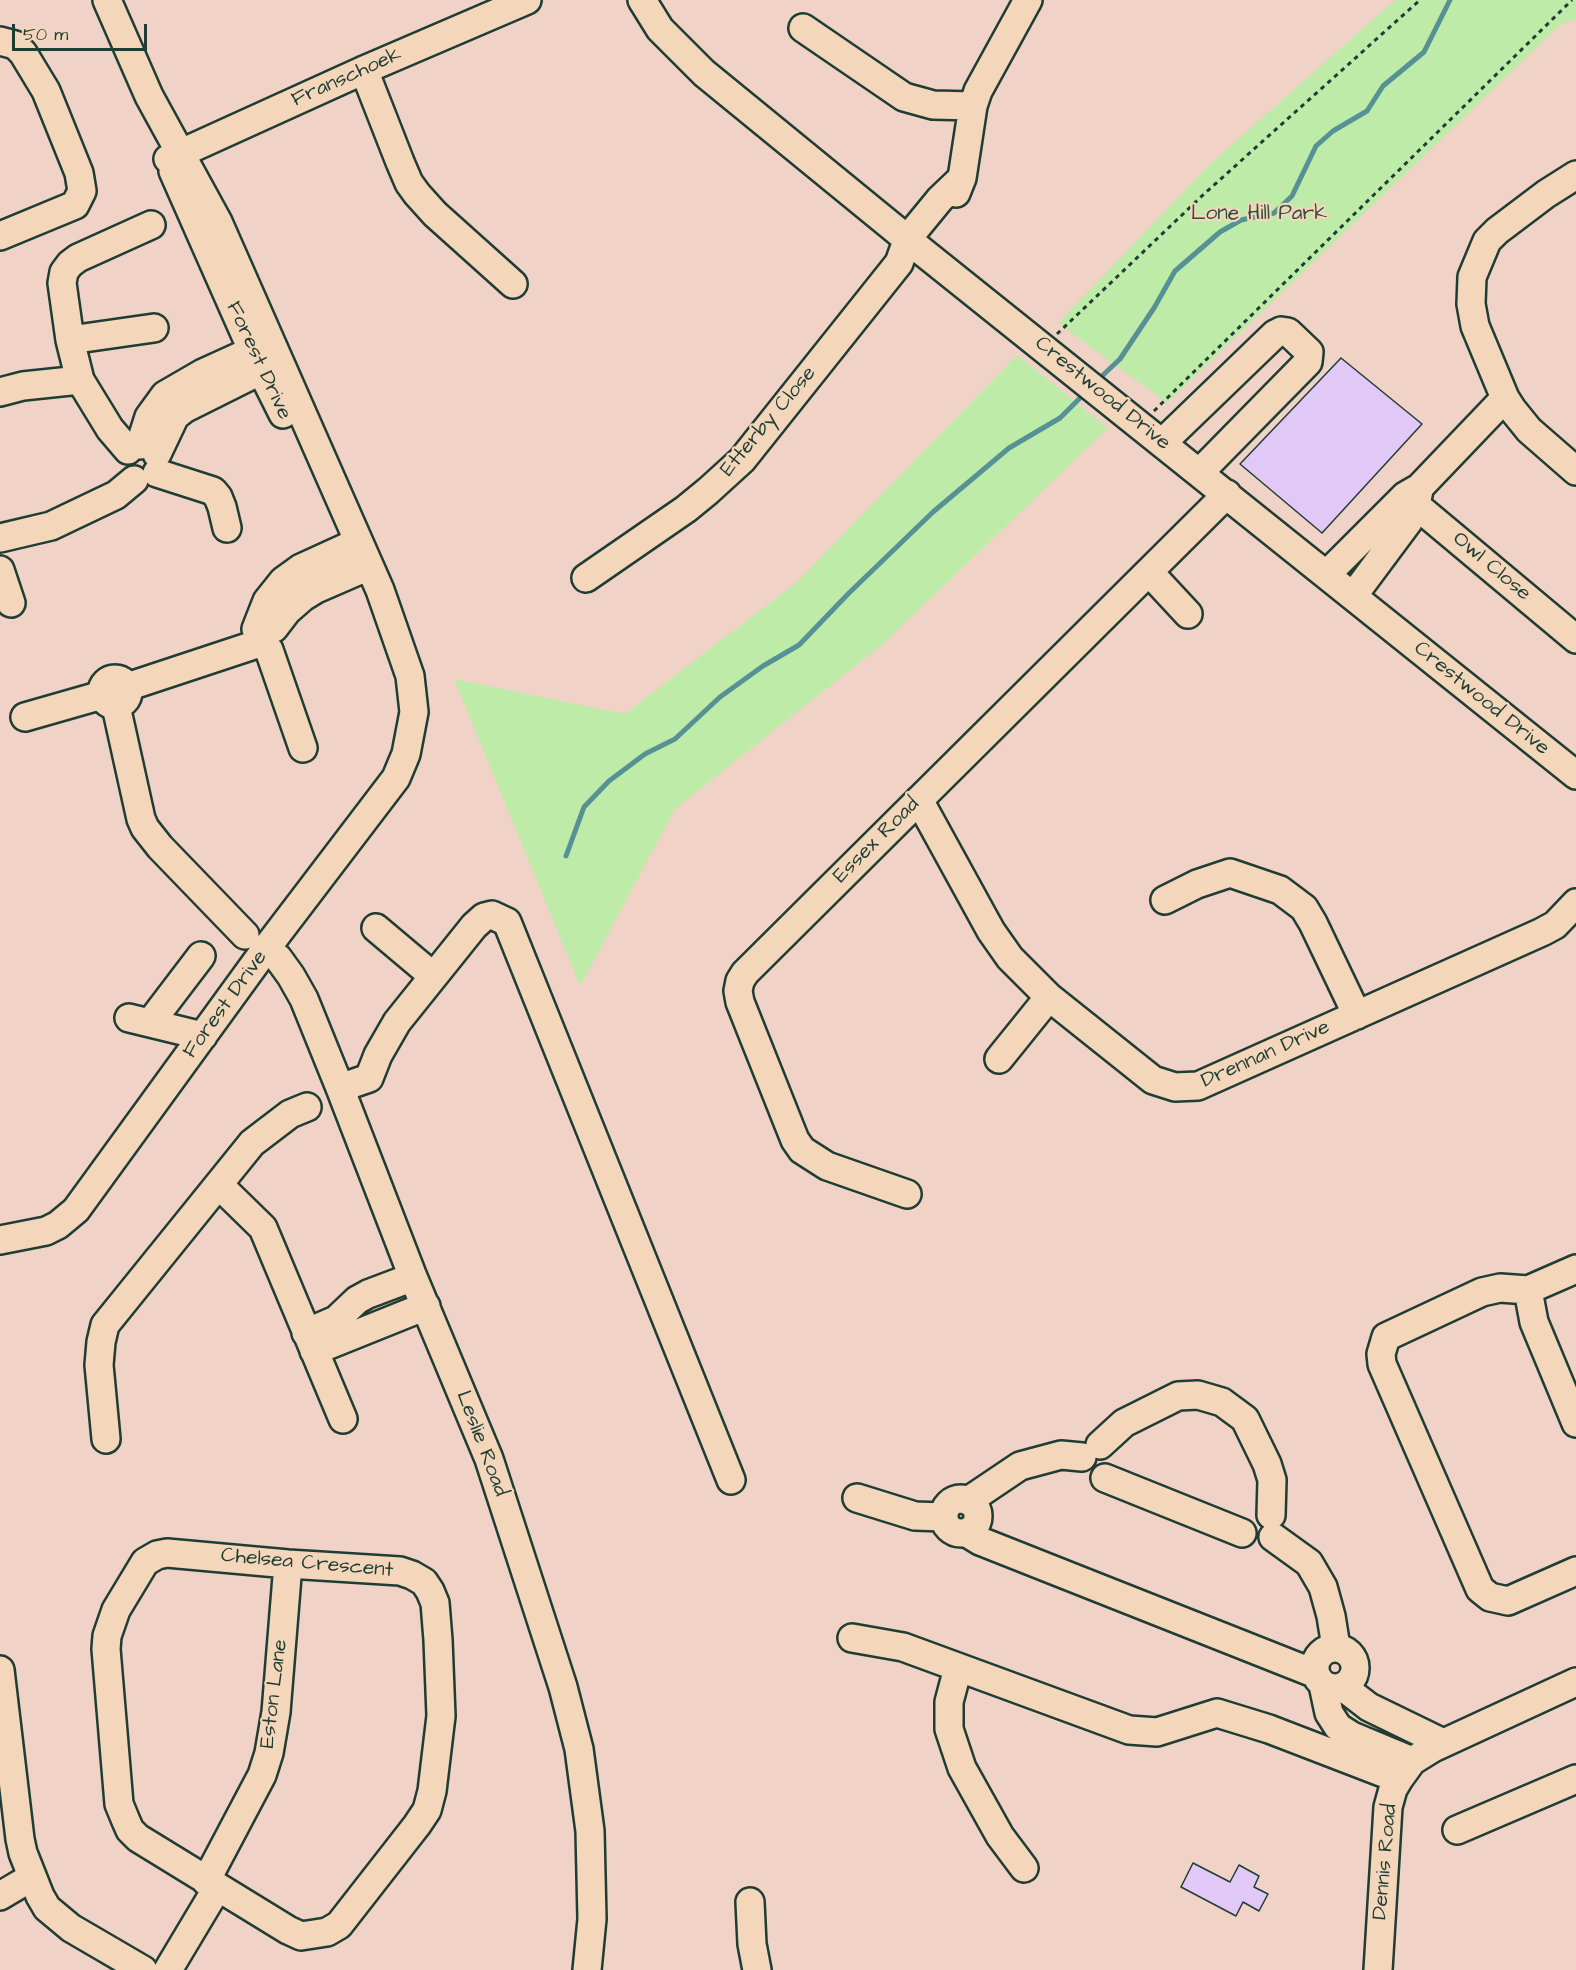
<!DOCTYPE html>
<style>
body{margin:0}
#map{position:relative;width:1576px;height:1970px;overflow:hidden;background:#f0d3c6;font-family:"Architects Daughter",sans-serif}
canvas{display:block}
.scale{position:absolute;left:12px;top:24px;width:135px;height:27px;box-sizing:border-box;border:3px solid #1f3d34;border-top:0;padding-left:8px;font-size:18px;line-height:21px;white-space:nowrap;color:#1f3d34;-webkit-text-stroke:4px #f4d6ba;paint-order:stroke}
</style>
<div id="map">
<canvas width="1576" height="1970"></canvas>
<div class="scale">50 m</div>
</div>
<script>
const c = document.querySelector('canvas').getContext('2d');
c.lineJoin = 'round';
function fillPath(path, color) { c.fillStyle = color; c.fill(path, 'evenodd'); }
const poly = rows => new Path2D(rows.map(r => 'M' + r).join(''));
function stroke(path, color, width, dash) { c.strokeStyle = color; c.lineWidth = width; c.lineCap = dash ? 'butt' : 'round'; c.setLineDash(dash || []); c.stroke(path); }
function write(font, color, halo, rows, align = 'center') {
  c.font = font + ' "Architects Daughter",sans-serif'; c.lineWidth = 4.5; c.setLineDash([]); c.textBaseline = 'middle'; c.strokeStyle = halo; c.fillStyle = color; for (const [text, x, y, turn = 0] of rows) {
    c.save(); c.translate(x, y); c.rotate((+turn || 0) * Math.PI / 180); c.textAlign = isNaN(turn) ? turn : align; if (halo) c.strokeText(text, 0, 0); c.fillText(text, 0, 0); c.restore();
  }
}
fillPath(poly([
 [1395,0,1576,0,1576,19,1561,24,1167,403,1058,323,1211,163],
 [1017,355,1108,428,884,643,675,809,580,986,454,679,625,714,797,582]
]), '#beeba8');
stroke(poly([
 [1102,376,1120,359,1154,308,1175,271,1220,232,1241,220,1274,213,1292,196,1316,146,1333,131,1367,111,1383,86,1424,52,1450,0],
 [566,856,584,807,609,781,645,754,675,739,720,697,763,666,799,645,849,593,933,512,1009,448,1060,418,1081,397]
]), '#569196', 5);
const building = poly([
 [1341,358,1422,424,1322,533,1240,464,1341,358],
 [1193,1863,1230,1882,1239,1865,1259,1876,1254,1887,1268,1894,1259,1911,1243,1902,1236,1916,1181,1887,1193,1863]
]);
fillPath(building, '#e1c8f7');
stroke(building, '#1f3d34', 1.5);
const minor = poly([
 [642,0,660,29,704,73,923,252,1576,775],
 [803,28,904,97,933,105,973,106],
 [0,41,15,45,23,53,46,91,79,173,82,191,75,205,0,236],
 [364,70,400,162,409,183,417,194,435,214,513,284],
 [168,159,364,70,527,0],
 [173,171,261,370,283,414],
 [956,193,962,178,973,106,978,91,1028,0],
 [70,340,154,328],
 [0,392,23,386,80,380],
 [1505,398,1512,409,1529,430,1576,471],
 [1162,443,1275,334,1281,331,1288,332,1309,352,1308,362,1200,472],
 [140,445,149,417,165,395,203,373,269,343],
 [128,450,110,429,80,380,70,340,62,283,64,272,70,264,78,258,151,225],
 [157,454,175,416,184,409,278,362],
 [157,473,213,491,218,497,222,507,227,528],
 [1405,496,1576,639],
 [0,538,51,526,116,495,134,480],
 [0,570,11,603],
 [1149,572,1188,614],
 [1327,574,1405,496,1419,488,1505,398,1475,326,1471,304,1472,277,1487,241,1497,231,1546,194,1576,175],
 [586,578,686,509,708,491,742,460,899,263,908,238,940,199,962,178],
 [1353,596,1408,522,1416,505,1419,490],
 [274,628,287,611,303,597,316,589,369,566],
 [256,629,267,601,283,581,301,568,358,542],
 [269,650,303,748],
 '102 692a13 13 0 1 1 26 0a13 13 0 1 1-26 0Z',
 [127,687,254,645],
 [116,706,141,819,145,828,160,847,245,935],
 [25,717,102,695],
 [919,800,991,931,1010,958,1049,997,1153,1080,1175,1087,1198,1086,1542,932,1555,925,1576,903],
 [1165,900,1197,884,1230,873,1280,890,1304,908,1313,923,1357,1015],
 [376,928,433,976],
 [265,950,278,958,291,976,304,999,340,1088,413,1277,489,1459,563,1687,579,1749,590,1831,592,1919,587,1970],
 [129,1018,203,1036],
 [150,1023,201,956],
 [999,1059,1049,997],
 [340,1088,369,1078,378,1055,397,1022,474,926,484,917,492,915,507,922,731,1480],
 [219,1185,263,1228,343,1419],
 [907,1194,827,1166,802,1150,795,1140,740,1002,738,991,740,981,745,973,1227,494],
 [0,1240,46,1231,58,1225,76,1210,265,950,396,778,406,754,414,712,410,676,380,590,218,222,149,96,107,0],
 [1576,1269,1528,1290,1500,1288,1482,1292,1386,1337,1381,1354,1382,1364,1480,1589,1490,1597,1508,1601,1576,1571],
 [1528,1290,1534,1322,1576,1423],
 [306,1333,336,1320,357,1300,368,1294,413,1277],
 [314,1351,426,1306],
 [106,1439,99,1365,101,1342,105,1325,252,1143,290,1114,307,1107],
 [1100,1445,1124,1423,1178,1396,1198,1395,1222,1402,1245,1419,1267,1464,1272,1480,1271,1515],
 [1105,1478,1242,1533],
 [857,1498,915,1516,943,1517],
 '944 1516a17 17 0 1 1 34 0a17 17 0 1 1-34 0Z',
 [968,1501,1020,1466,1061,1455,1082,1457],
 [967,1533,980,1541,1316,1674],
 [1273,1537,1309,1563,1323,1587,1331,1616,1336,1647],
 [167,1553,288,1564,400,1571,412,1575,424,1582,430,1591,435,1603,438,1640,441,1716,432,1791,427,1810,417,1825,339,1925,327,1932,301,1936,288,1930,138,1838,130,1830,126,1821,119,1804,106,1649,107,1636,116,1610,145,1562,157,1555,167,1553],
 [852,1638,903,1647,1129,1730,1157,1732,1217,1713,1269,1729,1399,1779],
 '1315 1668a20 20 0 1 1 40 0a20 20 0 1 1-40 0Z',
 [958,1668,949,1702,949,1729,962,1768,1000,1836,1024,1868],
 [0,1670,20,1839,23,1853,40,1896,47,1908,71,1928,143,1970],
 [1323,1685,1329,1713,1338,1727,1352,1736,1412,1761],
 [1343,1687,1369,1707,1443,1743],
 [1457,1830,1576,1779],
 [206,1881,262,1775,269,1753,276,1712,288,1564],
 [0,1896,32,1877],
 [750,1902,752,1944,757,1970],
 [168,1970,217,1888],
 [1378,1970,1388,1807,1393,1789,1399,1779,1412,1761,1433,1748,1576,1682]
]);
stroke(minor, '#1f3d34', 32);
stroke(poly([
 [1057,334,1204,194,1420,0],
 [1154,411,1572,0]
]), '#1f3d34', 3, [4.5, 4.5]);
stroke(minor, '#f4d6ba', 27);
write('21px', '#1f3d34', '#f4d6ba', [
 ["Franschoek",347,78,-24],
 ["Forest Drive",258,361,65],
 ["Crestwood Drive",1102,394,39],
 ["Etterby Close",769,422,-50],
 ["Owl Close",1491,567,40],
 ["Crestwood Drive",1481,699,39],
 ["Essex Road",877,841,-45],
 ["Forest Drive",226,1005,-54],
 ["Drennan Drive",1266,1055,-24],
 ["Leslie Road",481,1444,69],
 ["Chelsea Crescent",307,1564,5],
 ["Eston Lane",275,1694,-83],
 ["Dennis Road",1386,1862,-85]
]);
write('21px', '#2f4e40', '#f4d6ba', [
 ["Lone Hill Park",1259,215]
]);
</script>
